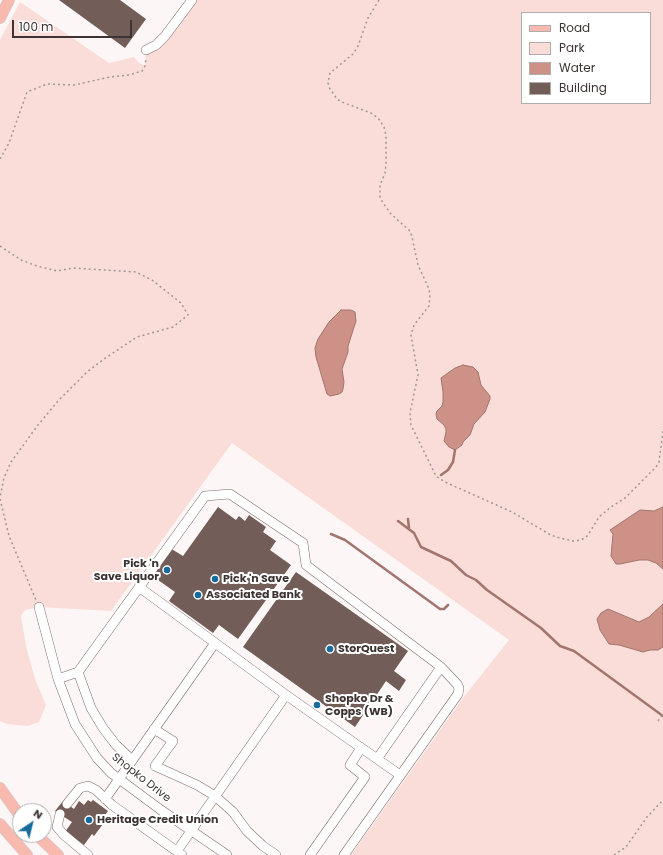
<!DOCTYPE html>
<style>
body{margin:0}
#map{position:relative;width:663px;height:855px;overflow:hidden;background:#fcf7f6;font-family:Poppins,sans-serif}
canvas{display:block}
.legend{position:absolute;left:521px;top:12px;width:130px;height:92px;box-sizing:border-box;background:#fff;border:1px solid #b1adad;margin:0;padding:5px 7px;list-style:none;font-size:12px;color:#3d3332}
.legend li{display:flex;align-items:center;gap:8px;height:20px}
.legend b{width:20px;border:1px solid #b1adad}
.north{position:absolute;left:12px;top:803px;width:40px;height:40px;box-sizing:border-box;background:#fff;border:1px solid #b1adad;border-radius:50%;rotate:35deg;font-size:11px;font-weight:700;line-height:16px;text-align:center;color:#3d3332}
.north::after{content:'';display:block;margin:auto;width:14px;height:18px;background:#166c9d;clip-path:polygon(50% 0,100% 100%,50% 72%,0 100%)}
.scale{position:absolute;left:12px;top:20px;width:120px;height:18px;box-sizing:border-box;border:2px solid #3d3332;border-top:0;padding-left:5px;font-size:12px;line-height:14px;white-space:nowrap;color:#3d3332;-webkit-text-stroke:3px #fff;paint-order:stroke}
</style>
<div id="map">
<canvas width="663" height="855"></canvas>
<ul class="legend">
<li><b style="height:5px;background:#f8b9af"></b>Road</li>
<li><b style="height:11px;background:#faddd8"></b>Park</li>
<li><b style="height:11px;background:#cd9187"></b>Water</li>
<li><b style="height:11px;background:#725d59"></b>Building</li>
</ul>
<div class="north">N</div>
<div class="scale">100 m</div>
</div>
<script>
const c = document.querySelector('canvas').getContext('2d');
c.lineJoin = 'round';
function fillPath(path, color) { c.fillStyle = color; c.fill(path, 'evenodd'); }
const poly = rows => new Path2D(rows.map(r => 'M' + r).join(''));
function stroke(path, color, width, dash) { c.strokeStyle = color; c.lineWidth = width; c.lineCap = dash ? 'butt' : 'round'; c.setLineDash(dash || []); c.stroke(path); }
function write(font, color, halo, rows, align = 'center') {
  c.font = font + ' Poppins,sans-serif'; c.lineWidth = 4; c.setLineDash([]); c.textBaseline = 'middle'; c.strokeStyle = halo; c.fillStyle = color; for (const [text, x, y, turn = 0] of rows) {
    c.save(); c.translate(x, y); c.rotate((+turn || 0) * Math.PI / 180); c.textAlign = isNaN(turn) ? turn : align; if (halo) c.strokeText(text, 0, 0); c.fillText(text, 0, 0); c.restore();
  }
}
fillPath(poly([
 [192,0,663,0,663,855,351,855,463,698,509,640,232,443,111,611,39,607,25,610,21,616,26,646,35,679,46,705,39,722,27,726,7,724,0,721,0,40,20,2,109,63,134,57,139,63,145,66,146,50],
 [522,13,650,13,650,103,522,103]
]), '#faddd8');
const water = poly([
 [341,310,351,310,355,312,356,321,348,346,348,352,342,369,344,382,343,389,342,392,339,394,330,396,327,394,316,357,315,348,318,339,329,322,341,310],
 [463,365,473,367,478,372,481,385,490,396,490,399,485,412,474,424,470,435,463,442,462,445,455,450,449,447,444,441,446,432,446,429,444,425,437,419,436,414,437,411,442,406,443,402,443,392,441,378,455,368,463,365],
 [663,507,663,569,656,563,648,560,639,560,620,564,616,564,611,556,613,534,610,530,640,510,654,511,663,507],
 [663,604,663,647,658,650,650,650,643,652,619,645,609,644,600,630,597,619,601,613,608,609,639,622,649,617,663,604]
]);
fillPath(water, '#cd9187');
stroke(water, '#a2756e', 1);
stroke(poly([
 [441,475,448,470,453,462,455,450],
 [408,519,409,528],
 [398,521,414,533,421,547,451,561,466,575,476,580,487,590,541,628,560,646,574,651,663,716],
 [331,534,345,540,440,609,444,609,448,605]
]), '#a2756e', 2.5);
fillPath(poly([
 [59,0,120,0,146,19,125,48],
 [218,507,236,520,239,516,245,521,249,515,266,527,263,532,276,541,270,550,291,565,238,639,219,625,213,633,169,601,175,592,151,575,170,548,183,556],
 [296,572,408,651,394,671,406,680,399,691,386,681,355,727,243,647],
 [88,800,91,802,93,800,108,811,100,822,103,824,94,836,92,834,84,845,65,832,72,822,55,811,63,801,74,809,79,801,84,805]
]), '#725d59');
const minor = poly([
 [146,50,156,45,165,36,192,0],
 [139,587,286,695,400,775],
 [39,607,58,679,75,724,97,758,111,773,161,810,227,855],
 [78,672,91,708,103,728,116,745,132,760],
 [58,679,78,672,205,496,230,494,303,543,306,565,441,667,457,684,459,688,458,694,344,855],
 [154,729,173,741,155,766,197,785,215,796,233,812,247,831,263,846,276,855],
 [377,759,441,667],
 [105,799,215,643],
 [67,804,80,788,88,786,96,790,112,805,182,855],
 [60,814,57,827,64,835,88,855],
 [177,851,286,695],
 [310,855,365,777,350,765,361,748]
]);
const major = poly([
 [0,18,9,0],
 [0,788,20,816],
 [0,824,27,855],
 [37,835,58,855]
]);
stroke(minor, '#816b67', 10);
stroke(major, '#d4d2d2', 12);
stroke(poly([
 [379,0,368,18,358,46,353,54,330,73,328,83,330,89,337,99,342,102,371,113,378,118,384,127,386,135,386,164,385,173,380,185,380,197,383,203,391,214,410,231,412,237,418,265,429,289,430,295,429,306,414,325,411,335,418,375,410,413,411,425,436,476,445,482,512,512,549,534,556,537,573,541,580,540,585,538,588,535,599,517,611,507,625,498,656,467,659,462,663,431],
 [0,159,9,143,27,92,47,84,74,85,110,77,129,75,142,71,145,66,146,58],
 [0,246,21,260,37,266,57,271,73,268,136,272,152,280,181,303,188,315,173,327,137,337,104,359,87,372,58,401,38,425,11,462,4,478,0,497],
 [0,499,9,536,36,600],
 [658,721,663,714],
 [614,855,626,847,647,817,663,800]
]), '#9e9796', 1.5, [2, 3]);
stroke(minor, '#fff', 9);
stroke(major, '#f8b9af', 11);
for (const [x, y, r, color] of [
 [167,570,4,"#166c9d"],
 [215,579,4,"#166c9d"],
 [198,595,4,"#166c9d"],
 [330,649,4,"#166c9d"],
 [317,705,4,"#166c9d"],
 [89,820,4,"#166c9d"]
]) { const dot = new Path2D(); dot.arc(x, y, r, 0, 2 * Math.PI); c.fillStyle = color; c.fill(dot); stroke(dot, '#fff', 1.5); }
write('bold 11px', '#3d3332', '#fff', [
 ["Pick 'n",159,564,"right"],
 ["Save Liquor",159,577,"right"],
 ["Pick 'n Save",223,579],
 ["Associated Bank",206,595],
 ["StorQuest",338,649],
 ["Shopko Dr &",325,699],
 ["Copps (WB)",325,712],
 ["Heritage Credit Union",97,820]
], 'left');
write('11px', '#3d3332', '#fff', [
 ["Shopko Drive",141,778,38]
]);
</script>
